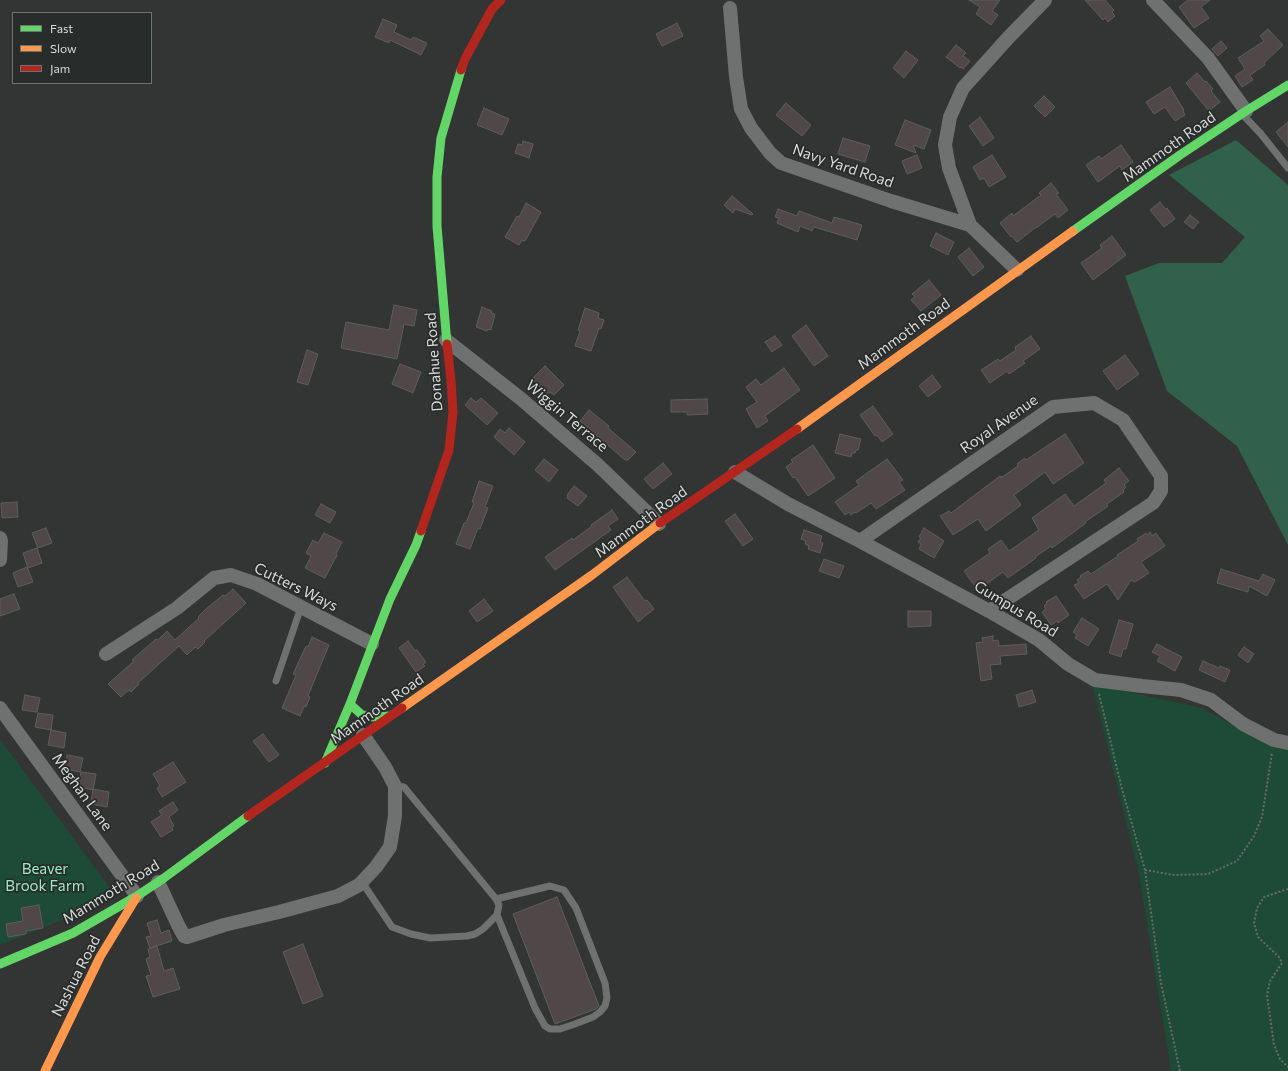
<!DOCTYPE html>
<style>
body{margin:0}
#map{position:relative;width:1288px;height:1071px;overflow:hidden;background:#333534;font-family:Commissioner,sans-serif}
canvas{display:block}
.legend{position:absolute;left:12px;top:12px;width:140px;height:72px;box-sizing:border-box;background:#282c2a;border:1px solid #6e7270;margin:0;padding:5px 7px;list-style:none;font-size:12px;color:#d8dad9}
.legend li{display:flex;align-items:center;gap:8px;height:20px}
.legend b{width:20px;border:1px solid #6e7270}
</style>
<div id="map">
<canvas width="1288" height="1071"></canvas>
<ul class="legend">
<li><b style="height:5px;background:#63d668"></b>Fast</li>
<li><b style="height:5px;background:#ff974d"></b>Slow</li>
<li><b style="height:5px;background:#b3261e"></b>Jam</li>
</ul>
</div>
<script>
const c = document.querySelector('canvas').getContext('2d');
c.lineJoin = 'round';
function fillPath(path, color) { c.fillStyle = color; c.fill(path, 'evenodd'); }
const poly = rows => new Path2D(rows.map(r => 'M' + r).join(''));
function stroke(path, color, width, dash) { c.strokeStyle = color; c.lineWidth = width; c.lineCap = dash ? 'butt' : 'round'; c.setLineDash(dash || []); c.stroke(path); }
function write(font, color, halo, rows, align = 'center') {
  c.font = font + ' Commissioner,sans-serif'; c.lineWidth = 3.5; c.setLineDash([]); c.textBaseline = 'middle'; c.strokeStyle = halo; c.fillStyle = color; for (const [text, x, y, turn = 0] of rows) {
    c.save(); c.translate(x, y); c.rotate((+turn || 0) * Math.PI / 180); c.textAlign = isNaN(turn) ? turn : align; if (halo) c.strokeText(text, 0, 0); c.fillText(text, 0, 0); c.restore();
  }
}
fillPath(poly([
 [1092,684,1202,708,1242,730,1288,747,1288,1071,1171,1071,1139,874],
 [0,739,110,888,64,919,0,945]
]), '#1e4b37');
fillPath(poly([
 [1236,140,1288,185,1288,545,1237,446,1167,391,1125,276,1159,263,1222,263,1245,237,1169,175]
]), '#31604b');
const building = poly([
 [969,0,1000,0,992,11,998,15,991,25,976,14,980,7,969,0],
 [1085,0,1105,0,1114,10,1112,12,1115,16,1108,22,1105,18,1103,20,1085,0],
 [1188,0,1210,0,1201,7,1209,18,1194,28,1179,7,1188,0],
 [383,19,397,25,394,32,411,40,413,37,427,43,421,55,390,40,389,43,375,37,383,19],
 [677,23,683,36,662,46,656,34,677,23],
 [1268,29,1283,45,1264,63,1265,65,1250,75,1253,80,1242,87,1235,76,1245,69,1238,58,1264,41,1260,36,1268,29],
 [1221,41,1227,48,1218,56,1212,49,1221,41],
 [956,45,966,53,963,56,970,61,963,69,961,67,960,68,946,57,956,45],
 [906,51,918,60,904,78,893,68,906,51],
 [1197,73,1205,82,1206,81,1213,89,1211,91,1220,102,1209,111,1186,83,1197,73],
 [1170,87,1184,110,1183,111,1185,115,1175,121,1165,107,1154,114,1146,102,1170,87],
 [1044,96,1055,107,1045,117,1034,106,1044,96],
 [786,103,811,125,802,136,776,115,786,103],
 [484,108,509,119,502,135,477,125,484,108],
 [980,117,994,138,983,146,969,126,980,117],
 [905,120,931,130,924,149,913,145,916,153,895,145,905,120],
 [1288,122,1288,147,1276,132,1288,122],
 [843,138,870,146,865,162,838,154,843,138],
 [523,141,533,144,529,158,515,153,518,144,522,145,523,141],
 [1121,145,1133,162,1122,170,1120,166,1098,182,1086,165,1099,156,1101,159,1121,145],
 [917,155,922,168,907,174,902,161,917,155],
 [992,155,1006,177,989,187,984,178,980,180,973,167,992,155],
 [1051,183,1059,193,1056,194,1068,210,1058,218,1055,214,1036,228,1035,228,1017,242,1012,236,1011,237,1000,223,1012,213,1013,216,1041,195,1039,193,1051,183],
 [732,196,753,214,752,215,735,209,733,213,724,205,732,196],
 [1160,202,1166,210,1167,208,1175,219,1164,227,1150,210,1160,202],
 [526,203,541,212,525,241,522,240,519,245,505,237,517,216,519,217,526,203],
 [778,209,797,216,799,211,832,223,834,217,862,225,857,240,814,227,812,231,800,226,798,232,777,223,779,218,775,217,778,209],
 [1190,215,1199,222,1193,229,1184,222,1190,215],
 [936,233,954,242,948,255,930,246,936,233],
 [1112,236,1126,255,1093,280,1081,263,1102,248,1100,245,1112,236],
 [969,248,984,267,973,276,958,257,969,248],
 [929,280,941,295,921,311,911,300,915,297,912,294,929,280],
 [394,305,417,310,414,326,404,324,397,359,341,348,346,322,389,330,394,305],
 [482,307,492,311,491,313,495,314,491,330,488,329,487,331,476,327,482,307],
 [585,308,599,313,598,318,604,320,601,329,599,328,591,351,575,346,580,331,578,330,585,308],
 [806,325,828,356,814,366,792,336,806,325],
 [775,336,782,345,772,352,765,342,775,336],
 [1031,336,1040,349,1023,361,1025,363,1009,374,1007,371,990,383,981,370,998,359,1000,361,1016,350,1015,347,1031,336],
 [307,350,318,354,308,385,297,382,307,350],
 [1125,355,1139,374,1117,390,1103,371,1125,355],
 [400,364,421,372,413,393,392,384,400,364],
 [545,366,564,385,554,395,550,392,547,394,532,379,545,366],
 [784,368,800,390,765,416,768,421,757,428,746,409,757,402,746,387,756,379,761,385,784,368],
 [932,375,941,387,928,397,919,386,932,375],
 [471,398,476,402,481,398,498,413,487,425,465,405,471,398],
 [707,399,708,414,687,415,687,412,671,412,671,400,707,399],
 [873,406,893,434,882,442,877,435,875,436,860,415,873,406],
 [589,410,609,426,608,428,636,452,628,460,625,460,580,421,589,410],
 [509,428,525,442,514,455,494,437,500,429,505,433,509,428],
 [840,434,861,439,858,450,856,450,855,453,852,453,851,457,835,453,840,434],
 [1065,434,1084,463,1053,484,1045,472,1014,495,1021,505,986,531,978,519,953,535,940,516,949,511,951,513,1000,476,1002,477,1018,466,1017,464,1025,458,1026,460,1065,434],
 [813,445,835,478,808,496,795,477,793,478,786,467,793,462,791,460,813,445],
 [544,459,558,470,549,482,535,470,544,459],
 [887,459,903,480,899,482,905,490,876,509,871,503,856,513,855,512,851,515,849,512,845,515,835,502,859,485,856,481,887,459],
 [663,463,672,474,653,489,644,479,663,463],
 [1119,468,1129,481,1124,485,1126,487,1123,490,1124,492,1107,504,1108,506,1085,522,1086,523,1063,540,1052,548,1051,546,1035,557,1036,558,1008,578,1003,572,985,585,983,583,980,585,978,582,974,585,964,571,990,553,988,549,1001,540,1009,551,1039,530,1032,518,1065,494,1074,506,1106,483,1104,480,1119,468],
 [479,481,493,486,485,507,488,508,480,529,478,528,470,549,456,544,464,523,466,523,474,503,472,502,479,481],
 [574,486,587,496,578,506,567,498,568,496,567,495,574,486],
 [17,502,18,517,2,518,1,503,17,502],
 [321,504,336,512,330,523,315,515,321,504],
 [612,510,618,519,608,526,611,530,555,570,545,557,572,538,573,540,592,526,591,525,612,510],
 [735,514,753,539,743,546,725,521,735,514],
 [46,528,52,543,38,548,32,533,46,528],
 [924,528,944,541,934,558,919,549,921,544,918,542,921,538,919,537,924,528],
 [804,530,822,536,820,542,823,543,820,553,808,549,809,546,805,544,806,541,801,539,804,530],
 [1150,532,1152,536,1156,533,1165,546,1141,562,1149,573,1135,582,1131,580,1118,600,1107,584,1084,599,1074,585,1079,583,1077,580,1081,577,1080,576,1088,571,1091,574,1118,556,1117,555,1138,541,1137,539,1146,533,1147,535,1150,532],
 [324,533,342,542,336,554,337,555,325,578,305,568,311,556,306,553,313,540,318,543,324,533],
 [37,548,42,563,28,568,23,553,37,548],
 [824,559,844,566,839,578,819,571,824,559],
 [27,567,33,582,18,587,13,573,27,567],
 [1221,569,1259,581,1263,574,1275,580,1267,596,1249,586,1248,592,1217,583,1221,569],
 [627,577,645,601,647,600,654,609,638,622,613,587,627,577],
 [233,589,246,603,204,641,205,642,198,649,195,647,187,655,179,646,138,683,139,684,131,692,129,690,121,697,108,684,134,661,132,660,156,639,158,640,167,631,175,640,199,618,198,617,206,609,223,595,225,596,233,589],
 [14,594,20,609,0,616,0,599,14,594],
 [1056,596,1069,615,1058,623,1057,621,1051,625,1042,612,1046,609,1044,606,1047,603,1046,602,1056,596],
 [484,599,493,611,477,622,469,611,484,599],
 [908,611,931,611,931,626,908,627,908,611],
 [1082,618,1099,629,1088,646,1075,638,1077,635,1073,632,1082,618],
 [1119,620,1133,624,1126,649,1123,649,1121,657,1109,653,1119,620],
 [993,636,993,641,998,640,999,646,1026,644,1027,654,1000,656,1001,664,990,665,992,679,981,681,976,643,983,642,982,638,993,636],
 [312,637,329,645,308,696,310,697,306,707,304,706,300,716,282,708,296,675,293,674,306,646,308,647,312,637],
 [408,641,415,651,417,650,426,662,423,664,425,666,416,672,399,648,408,641],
 [1157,644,1182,657,1175,671,1157,661,1160,656,1152,652,1157,644],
 [1244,647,1254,654,1248,663,1238,655,1244,647],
 [1203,661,1219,668,1220,666,1230,670,1225,682,1199,670,1203,661],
 [1032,690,1036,702,1019,707,1016,695,1032,690],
 [25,695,40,698,37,712,22,710,25,695],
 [38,713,53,715,51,730,35,727,38,713],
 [51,730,66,733,64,748,48,745,51,730],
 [263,734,279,755,269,762,253,741,263,734],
 [67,755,83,758,80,772,65,769,67,755],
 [173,762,186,782,162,797,157,788,160,786,153,774,173,762],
 [81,772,96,774,93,790,78,787,81,772],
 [93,789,109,792,107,807,91,804,93,789],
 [173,802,178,810,169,817,174,826,172,827,173,830,161,837,151,822,162,815,159,811,173,802],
 [557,897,599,1006,596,1009,555,1024,513,914,557,897],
 [39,905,43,928,26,931,26,934,8,937,6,924,23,921,21,908,39,905],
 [157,920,161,933,169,930,172,941,150,948,146,937,151,936,147,923,157,920],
 [303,944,323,996,303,1004,283,952,303,944],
 [157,946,164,971,173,968,180,989,153,997,146,976,151,975,146,959,150,957,148,949,157,946]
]);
fillPath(building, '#504848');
stroke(building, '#5d5d5d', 1);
stroke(poly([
 [1099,694,1122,789,1145,870,1161,983,1180,1071],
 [1145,870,1174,875,1208,874,1237,861,1254,836,1262,817,1272,753],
 [1288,889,1264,897,1257,908,1254,923,1258,937,1279,957,1282,963,1270,981,1267,995,1274,1045,1280,1059,1288,1067]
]), '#6a6b6b', 2, [2, 2]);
stroke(poly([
 [1243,115,1261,134,1288,168],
 [276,681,301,607],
 [362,882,392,927,411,934,430,938,467,936,475,934,483,929,497,915,499,905,496,899,404,787,395,786],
 [496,899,550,886,564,890,576,908,605,983,607,998,605,1006,600,1012,593,1017,575,1024,560,1029,550,1029,545,1026,535,1008,497,915]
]), '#6f7070', 7);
stroke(poly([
 [1153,0,1208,58,1246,111],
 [730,8,736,77,741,109,751,128,770,153,781,163,891,201,970,225,1017,270],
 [970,225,949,168,945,145,950,117,963,88,1008,38,1045,0],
 [446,340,520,398,598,465,659,524],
 [735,472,788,504,860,541,989,611,1039,640,1068,664,1095,680,1142,686,1181,690,1211,700,1243,724,1274,740,1288,743],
 [0,538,1,541,0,560],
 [860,541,1053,407,1094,403,1123,420,1161,476,1161,491,1153,503,989,611],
 [106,654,177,608,214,578,231,575,257,584,372,644],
 [0,708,137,896],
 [158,882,179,927,184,936,187,937,224,925,279,912,338,896,359,885,376,867,390,847,395,816,395,786,385,767,363,735]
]), '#6f7070', 14);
stroke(poly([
 [1073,231,1180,155,1246,111,1288,85],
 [447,344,437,226,437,177,441,138,461,70],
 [350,704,362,715,371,717,390,716],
 [325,763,350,704,390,599,416,545,421,531],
 [0,964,73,933,137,896,164,878,248,816]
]), '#63d668', 9);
stroke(poly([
 [797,429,1073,231],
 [402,708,592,575,660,523],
 [45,1071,100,957,136,898]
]), '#ff974d', 9);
stroke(poly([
 [461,70,465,59,492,9,501,0],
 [660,523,797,429],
 [421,531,449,450,453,412,451,380,447,344],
 [248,816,402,708]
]), '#b3261e', 9);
write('15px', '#d8dad9', '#282c2a', [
 ["Mammoth Road",1169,147,-35],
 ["Navy Yard Road",843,166,19],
 ["Mammoth Road",904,334,-36],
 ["Donahue Road",434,362,-94],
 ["Wiggin Terrace",567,416,40],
 ["Royal Avenue",999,424,-35],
 ["Mammoth Road",641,522,-36],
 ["Cutters Ways",296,587,26],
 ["Gumpus Road",1016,609,31],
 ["Mammoth Road",377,709,-35],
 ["Meghan Lane",82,792,54],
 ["Mammoth Road",111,892,-31],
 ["Nashua Road",76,976,-63]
]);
write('15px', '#97ecc3', '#282c2a', [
 ["Beaver",45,869],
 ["Brook Farm",45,886]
]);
</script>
